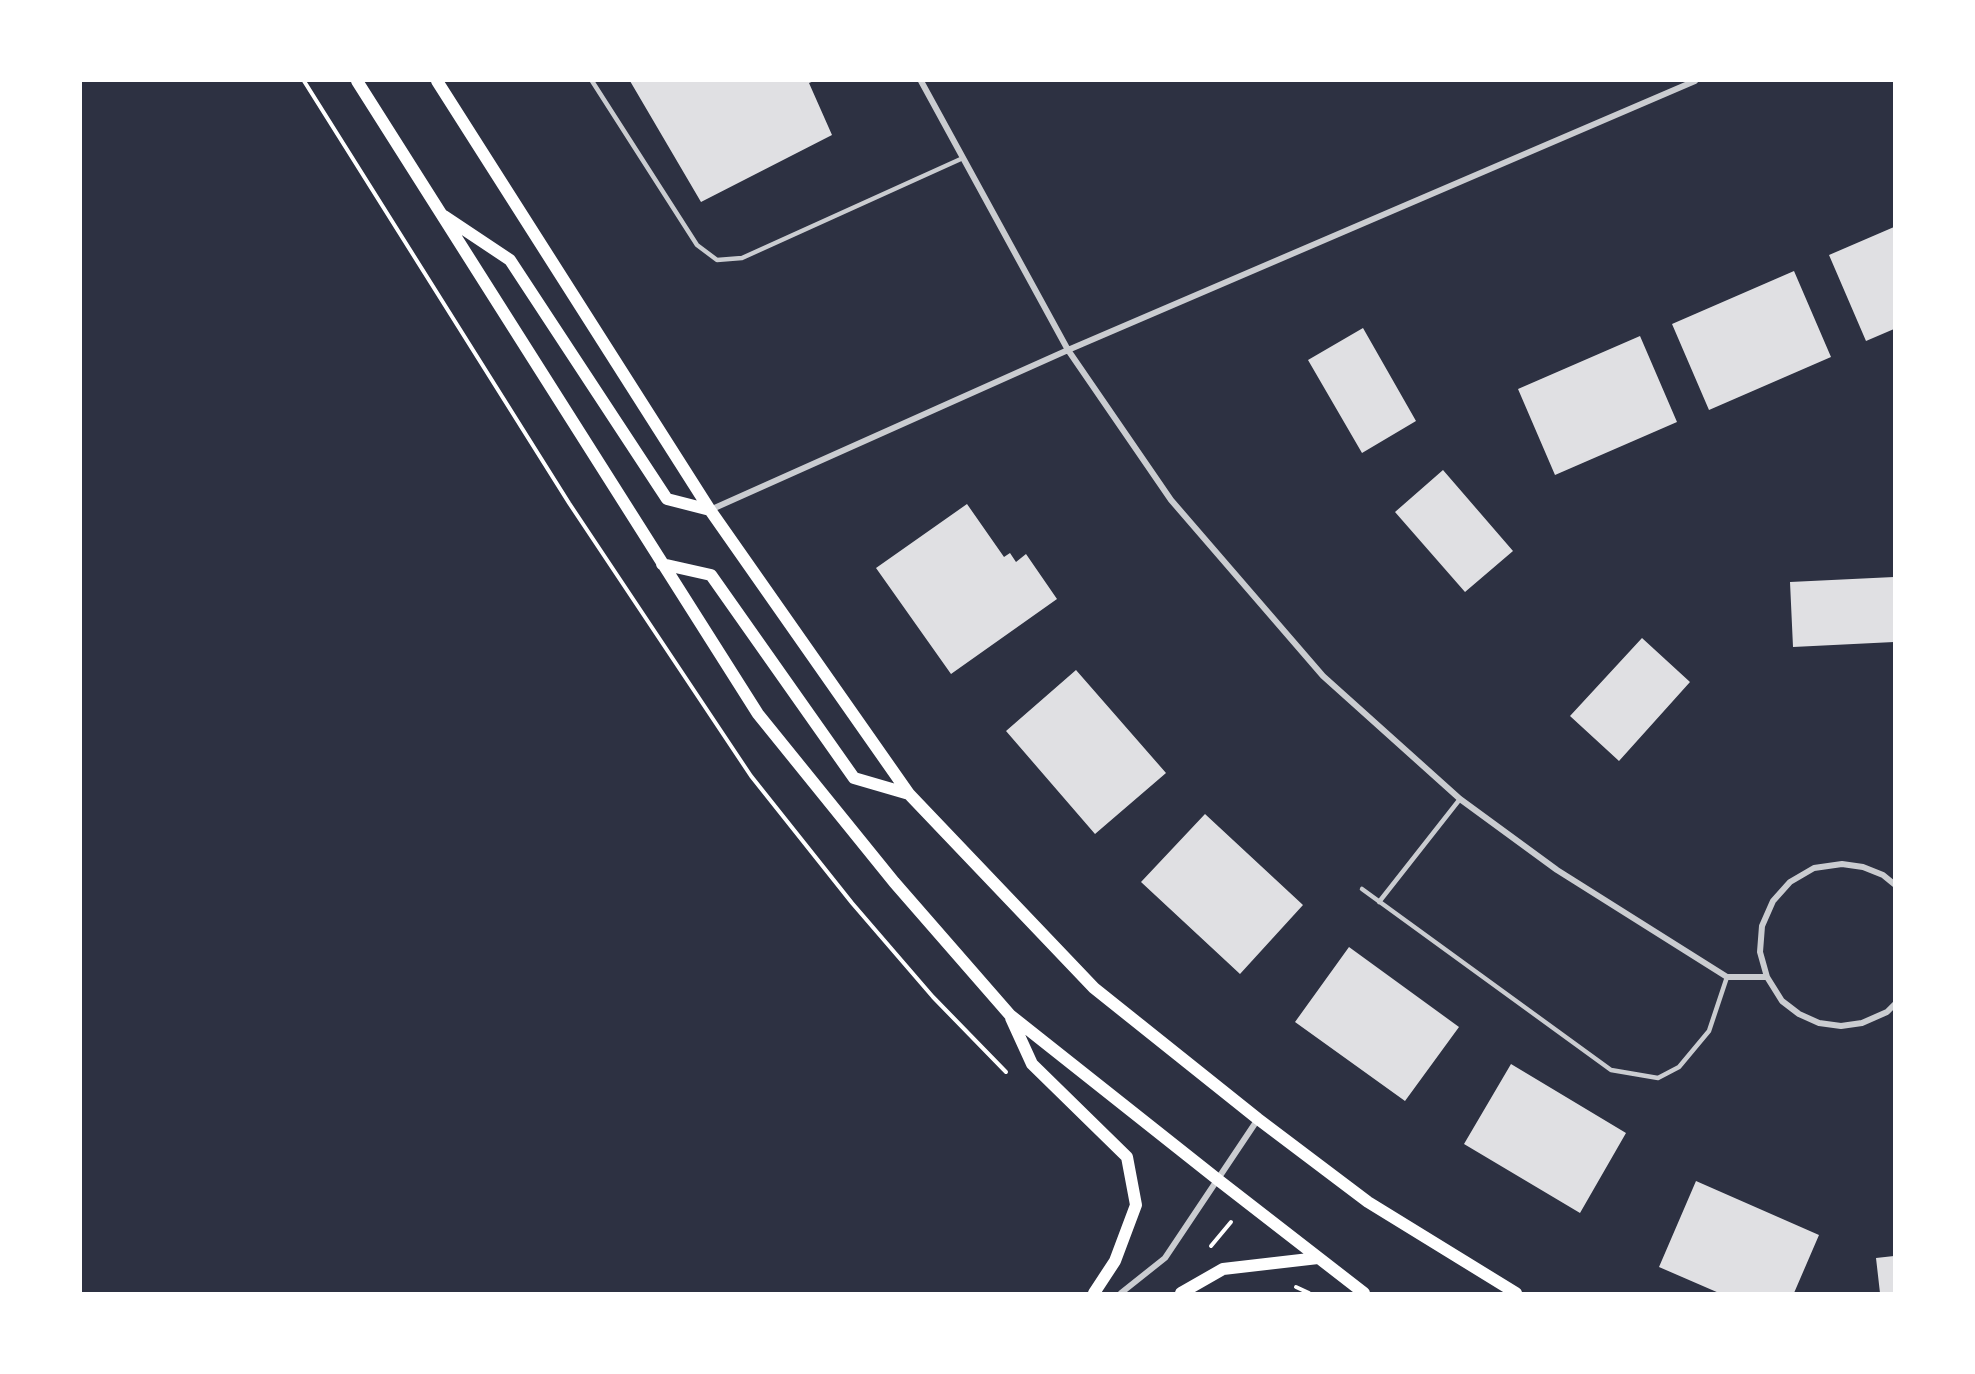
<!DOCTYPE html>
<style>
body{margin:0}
#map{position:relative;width:1975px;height:1374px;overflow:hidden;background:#2d3142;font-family:Inter,sans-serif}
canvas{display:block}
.frame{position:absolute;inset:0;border:82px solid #fff;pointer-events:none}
</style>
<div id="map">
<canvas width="1975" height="1374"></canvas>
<div class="frame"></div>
</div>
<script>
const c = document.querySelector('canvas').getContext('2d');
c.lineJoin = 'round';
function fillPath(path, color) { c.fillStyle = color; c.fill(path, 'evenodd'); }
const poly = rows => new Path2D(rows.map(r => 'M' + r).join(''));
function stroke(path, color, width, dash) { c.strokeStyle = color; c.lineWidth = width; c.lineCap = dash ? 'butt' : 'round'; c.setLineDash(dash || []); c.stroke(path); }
fillPath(poly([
 [630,81,814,81,809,83,832,135,701,202],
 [1894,227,1894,329,1866,341,1829,255],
 [1794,271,1831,357,1709,410,1672,324],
 [1363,328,1416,421,1362,453,1308,360],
 [1640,336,1677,422,1555,475,1518,389],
 [1443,470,1513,551,1465,592,1395,512],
 [967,504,1004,557,1010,553,1016,562,1026,554,1057,599,951,674,876,568],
 [1894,577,1894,642,1793,647,1790,582],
 [1642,638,1690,682,1619,761,1570,716],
 [1076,670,1166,773,1095,834,1006,731],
 [1205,814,1303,905,1240,974,1141,882],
 [1349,947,1459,1027,1405,1101,1295,1022],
 [1511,1064,1626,1133,1580,1213,1464,1144],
 [1696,1181,1819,1235,1794,1293,1719,1293,1659,1267],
 [1894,1256,1894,1293,1880,1293,1876,1258]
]), '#e0e0e3');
stroke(poly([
 [304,81,569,503,751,776,852,903,933,997,1006,1072],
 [1211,1246,1231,1222],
 [1296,1287,1309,1293]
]), '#fff', 4);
stroke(poly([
 [592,81,697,245,717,260,742,258,963,158],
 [1362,889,1611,1070,1658,1078,1679,1067,1709,1031,1727,977],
 [1379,902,1460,799]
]), '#caccd0', 4.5);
stroke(poly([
 [921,81,1068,350,1171,500,1323,676,1460,799,1557,870,1727,977,1767,977],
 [710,510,1068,350,1695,81],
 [1894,884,1883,875,1863,867,1842,864,1814,868,1790,882,1773,901,1762,926,1760,952,1767,977,1782,1001,1799,1014,1819,1023,1841,1026,1862,1023,1887,1012,1894,1005],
 [1121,1293,1165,1258,1258,1119]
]), '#caccd0', 6);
stroke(poly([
 [357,81,758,714,894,882,1010,1015,1217,1179,1364,1293],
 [437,81,710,510,909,794,1094,988,1258,1119,1368,1202,1516,1293],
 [444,216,510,260,667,499,710,510],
 [662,564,711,575,854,778,909,794],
 [1011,1018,1032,1064,1127,1157,1136,1205,1115,1261,1094,1293],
 [1181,1293,1223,1269,1318,1258]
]), '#fff', 12);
</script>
